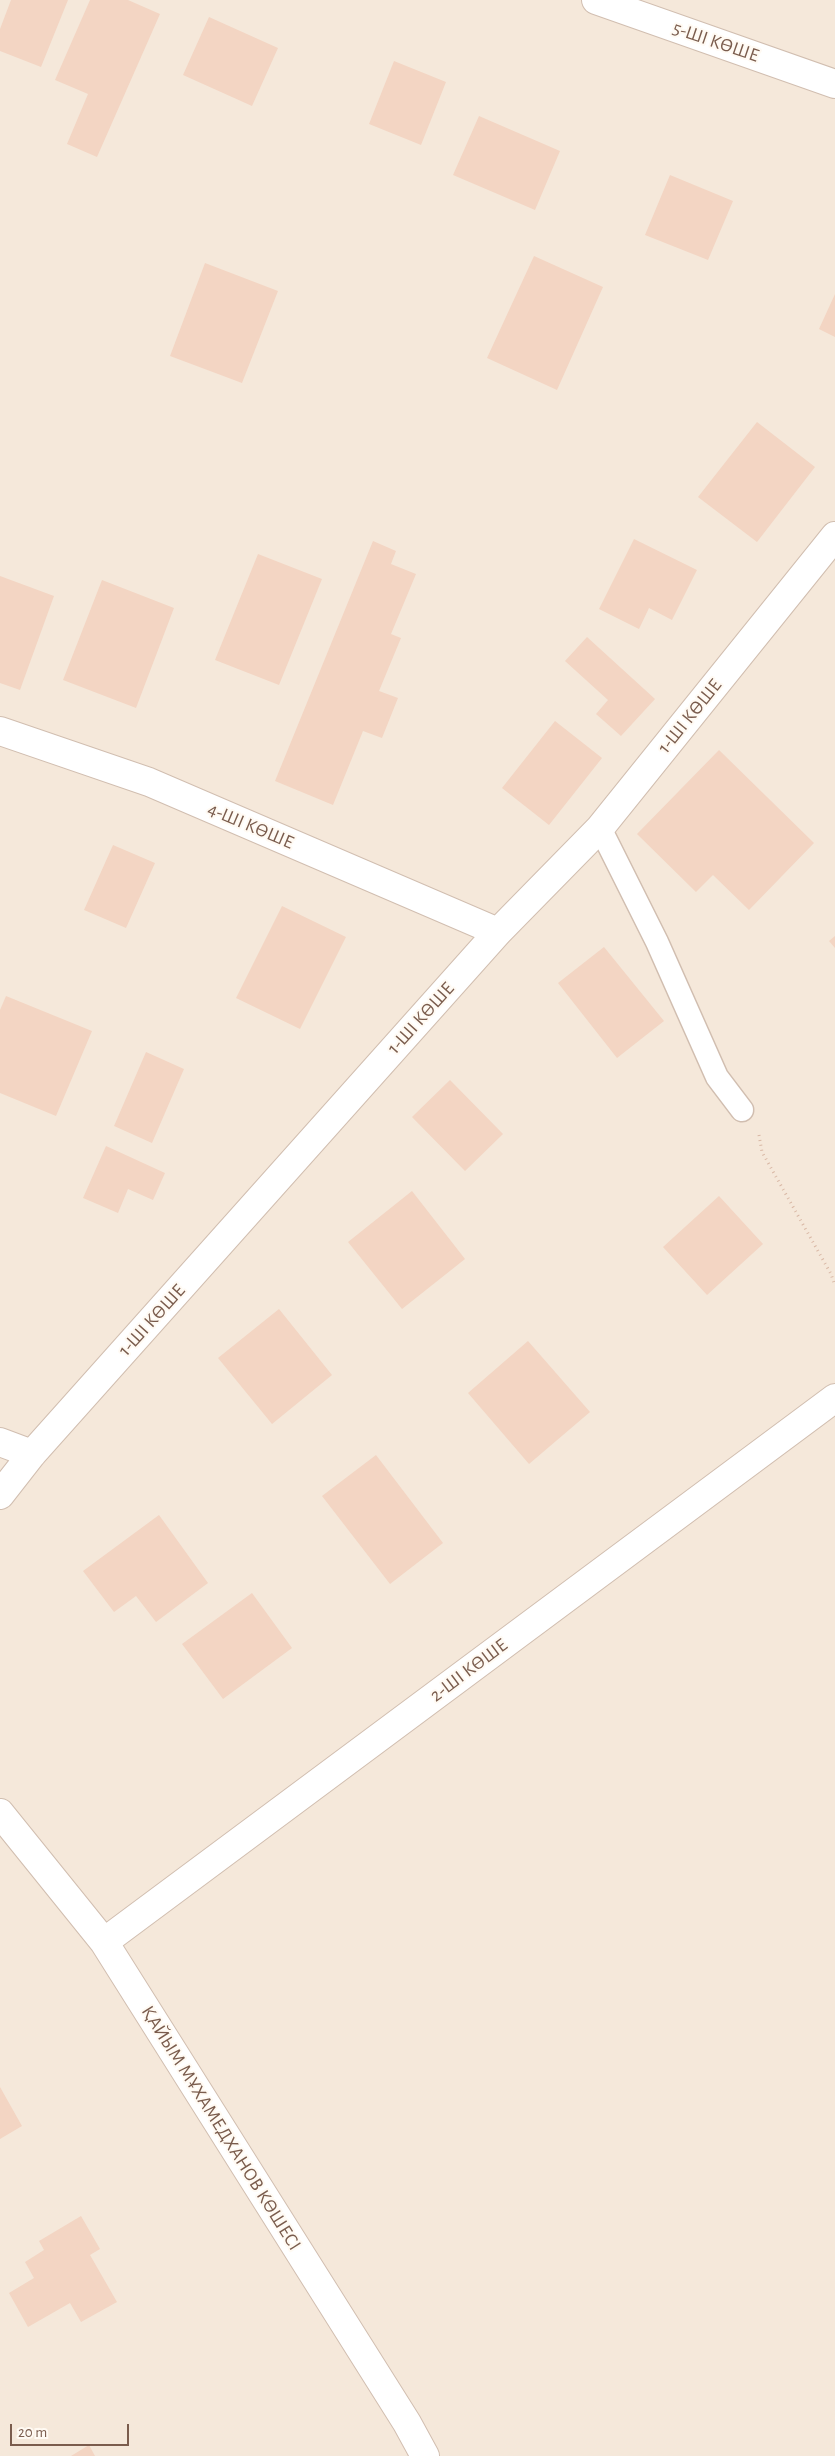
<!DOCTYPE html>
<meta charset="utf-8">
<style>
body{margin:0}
#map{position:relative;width:835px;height:2456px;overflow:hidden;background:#fdf6ec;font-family:"Alegreya Sans",sans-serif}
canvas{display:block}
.scale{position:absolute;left:10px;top:2424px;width:119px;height:22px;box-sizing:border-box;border:2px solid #7a5c4d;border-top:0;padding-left:6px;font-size:15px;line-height:18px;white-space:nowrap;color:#7a5c4d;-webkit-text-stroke:4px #fffaf3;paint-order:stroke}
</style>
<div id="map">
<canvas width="835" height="2456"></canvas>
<div class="scale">20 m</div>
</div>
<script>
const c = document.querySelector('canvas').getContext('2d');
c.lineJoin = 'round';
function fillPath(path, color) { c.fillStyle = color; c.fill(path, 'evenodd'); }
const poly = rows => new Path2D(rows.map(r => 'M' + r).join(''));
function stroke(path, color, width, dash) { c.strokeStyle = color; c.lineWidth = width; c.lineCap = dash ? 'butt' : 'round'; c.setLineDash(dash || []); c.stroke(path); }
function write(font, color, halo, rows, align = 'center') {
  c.font = font + ' "Alegreya Sans",sans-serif'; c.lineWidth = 4; c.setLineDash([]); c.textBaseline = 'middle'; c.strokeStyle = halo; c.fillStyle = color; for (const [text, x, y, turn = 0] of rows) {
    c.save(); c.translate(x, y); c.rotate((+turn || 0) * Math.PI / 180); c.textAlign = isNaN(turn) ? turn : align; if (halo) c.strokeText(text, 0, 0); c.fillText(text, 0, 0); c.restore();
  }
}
fillPath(poly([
 [0,0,835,0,835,2456,0,2456]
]), '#f5e8da');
fillPath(poly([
 [11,0,68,0,41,67,0,51,0,29],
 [90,0,128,0,160,14,97,157,67,144,88,94,55,80],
 [209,17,278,48,252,106,183,75],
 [394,61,446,82,421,145,369,124],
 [479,116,560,151,535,210,453,175],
 [670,175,733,201,708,260,645,235],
 [534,256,603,287,557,390,487,358],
 [205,263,278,291,242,383,170,356],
 [835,294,835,337,819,329],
 [757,422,815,467,757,542,698,497],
 [634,539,697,570,672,620,649,608,639,629,599,609],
 [373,541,396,551,391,564,416,574,391,634,401,638,379,691,398,698,382,738,363,731,333,805,275,781],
 [258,554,322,579,279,685,215,660],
 [0,576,54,596,20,690,0,683],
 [102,580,174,608,136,708,63,680],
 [587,637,655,699,621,736,596,714,608,700,565,661],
 [555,721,602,758,549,825,502,788],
 [719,750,814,843,749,910,713,875,696,892,637,834],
 [113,845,155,863,126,928,84,910],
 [282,906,346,937,300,1029,236,998],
 [835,936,835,948,829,941],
 [604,947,664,1021,617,1058,558,983],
 [6,996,92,1031,56,1116,0,1093,0,1010],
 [146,1052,184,1069,152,1143,114,1126],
 [450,1080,503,1134,465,1171,412,1117],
 [106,1146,165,1173,153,1200,128,1189,118,1213,83,1198],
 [412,1191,465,1259,402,1309,348,1242],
 [719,1196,763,1244,707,1295,663,1247],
 [279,1309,332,1375,272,1424,218,1358],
 [528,1341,590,1412,529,1464,468,1393],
 [376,1455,443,1543,390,1584,322,1496],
 [159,1515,208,1583,156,1622,136,1596,114,1612,83,1571],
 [252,1593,292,1648,223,1699,182,1644],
 [0,2087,22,2126,0,2139],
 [81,2216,100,2249,90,2255,117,2302,81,2322,70,2303,28,2327,9,2293,34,2278,25,2262,44,2250,39,2241],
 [89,2445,95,2456,71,2456]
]), '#f3d5c3');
const lane = poly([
 [600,828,657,942,717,1077,742,1110]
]);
const street = poly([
 [596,0,835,84],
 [0,731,149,782,498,932],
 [0,1442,32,1454],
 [0,1495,32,1454,498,932,600,828,835,536],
 [0,1813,104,1942,407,2423,425,2456],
 [104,1942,835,1398]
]);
stroke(lane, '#d1beb0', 25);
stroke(street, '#d1beb0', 30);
stroke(poly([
 [759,1135,762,1152,831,1274,835,1286]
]), '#d9b8a5', 3, [1, 4]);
stroke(lane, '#fff', 22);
stroke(street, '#fff', 28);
write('19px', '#7a5c4d', '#fffaf3', [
 ["5-ШI КӨШЕ",716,42,19],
 ["1-ШІ КӨШЕ",690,716,-51],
 ["4-ШI КӨШЕ",251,826,23],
 ["1-ШІ КӨШЕ",421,1018,-48],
 ["1-ШІ КӨШЕ",152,1320,-48],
 ["2-ШІ КӨШЕ",469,1670,-37],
 ["ҚАЙЫМ МҰХАМЕДХАНОВ КӨШЕСI",221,2128,58]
]);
</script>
